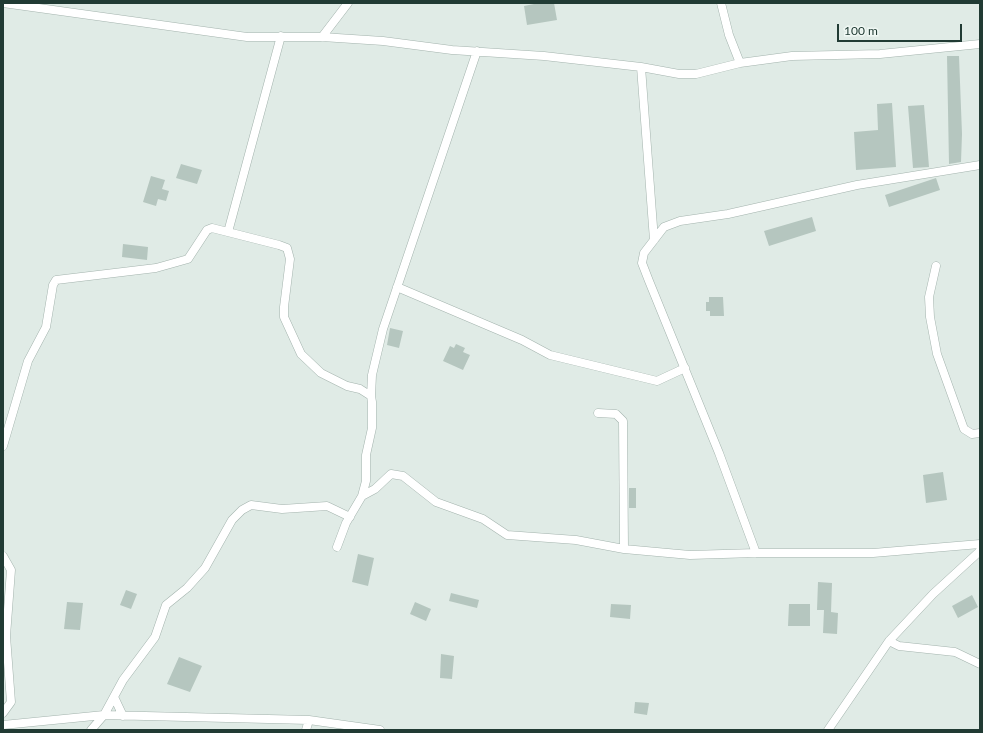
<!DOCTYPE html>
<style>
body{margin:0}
#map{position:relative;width:983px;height:733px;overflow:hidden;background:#e0ebe6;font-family:Lato,sans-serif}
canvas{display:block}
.frame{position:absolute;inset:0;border:4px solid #213b34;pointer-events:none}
.scale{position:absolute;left:837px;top:24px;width:125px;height:18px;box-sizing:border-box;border:2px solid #213b34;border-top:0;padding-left:5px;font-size:12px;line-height:14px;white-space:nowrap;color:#213b34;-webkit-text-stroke:3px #f0f8f4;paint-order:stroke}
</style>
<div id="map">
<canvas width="983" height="733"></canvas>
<div class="frame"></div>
<div class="scale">100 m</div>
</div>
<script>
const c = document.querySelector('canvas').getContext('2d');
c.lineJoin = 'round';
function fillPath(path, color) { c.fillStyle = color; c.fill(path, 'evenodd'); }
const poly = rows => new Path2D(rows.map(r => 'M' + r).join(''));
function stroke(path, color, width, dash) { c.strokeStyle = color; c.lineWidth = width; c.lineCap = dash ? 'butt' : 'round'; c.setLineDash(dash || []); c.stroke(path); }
fillPath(poly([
 [539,3,554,3,557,20,527,25,524,6],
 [947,56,959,56,962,134,961,162,949,164],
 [892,103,896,167,856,170,854,132,878,130,877,104],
 [924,105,929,167,913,168,908,106],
 [181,164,202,170,197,184,176,178],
 [151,176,165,180,162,189,169,191,166,201,158,199,156,206,143,202],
 [936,178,940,190,889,207,885,195],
 [812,217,816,231,769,246,764,231],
 [123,244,148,247,147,260,122,257],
 [709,297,723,297,724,316,710,316,710,311,706,311,706,302,709,302],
 [390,328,403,331,399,348,387,345],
 [456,344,465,348,463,352,470,355,463,370,443,361,450,346,454,348],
 [943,472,947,500,926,503,923,475],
 [629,488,636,488,636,508,629,508],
 [358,554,374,558,368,586,352,582],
 [818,582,832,583,831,612,838,613,837,634,823,633,824,610,817,610],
 [126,590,137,594,131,609,120,605],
 [451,593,479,600,477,608,449,601],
 [972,595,978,607,958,618,952,606],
 [67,602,83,603,80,630,64,629],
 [415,602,431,609,426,621,410,614],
 [611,604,631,605,630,619,610,617],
 [789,604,810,604,810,626,788,626],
 [441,654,454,656,452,679,440,678],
 [179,657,202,666,190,692,167,684],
 [635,702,649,703,647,715,634,713]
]), '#b5c6bf');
const minor = poly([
 [3,3,247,37,322,37,383,41,452,50,544,56,641,67,679,74,696,74,740,63,792,56,880,54,980,44],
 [721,3,729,35,740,63],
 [322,37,348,3],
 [641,67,654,240],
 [228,232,281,36],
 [936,266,929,297,930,317,937,354,964,429,972,434,980,433],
 [397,287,522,340,550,355,657,381,685,368],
 [371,396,372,375,383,329,477,51],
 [598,413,616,414,623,421,624,549],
 [3,446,28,361,46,327,53,285,56,280,156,268,188,259,207,230,212,228,279,245,287,248,290,259,284,307,284,317,301,354,321,373,347,386,360,389,371,396,372,402,372,428,366,455,366,481,362,496,346,523,337,547],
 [362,496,375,489,391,474,403,476,436,502,483,519,507,535,576,540,624,549,690,555,756,553,873,553,980,544],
 [756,553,719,453,649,281,642,263,644,253,664,227,680,221,728,214,857,185,980,165],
 [3,556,11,570,6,636,11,702,3,713],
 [889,641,899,646,955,652,980,664],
 [114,697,123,716],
 [3,725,104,715,309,720,380,730],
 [91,730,104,715,123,680,155,637,166,605,187,588,205,568,232,520,242,510,251,505,282,509,327,506,350,517],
 [306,730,309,720],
 [828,730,889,641,933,594,980,551]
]);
stroke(minor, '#a3b3ad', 9);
stroke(minor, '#fff', 8);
</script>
